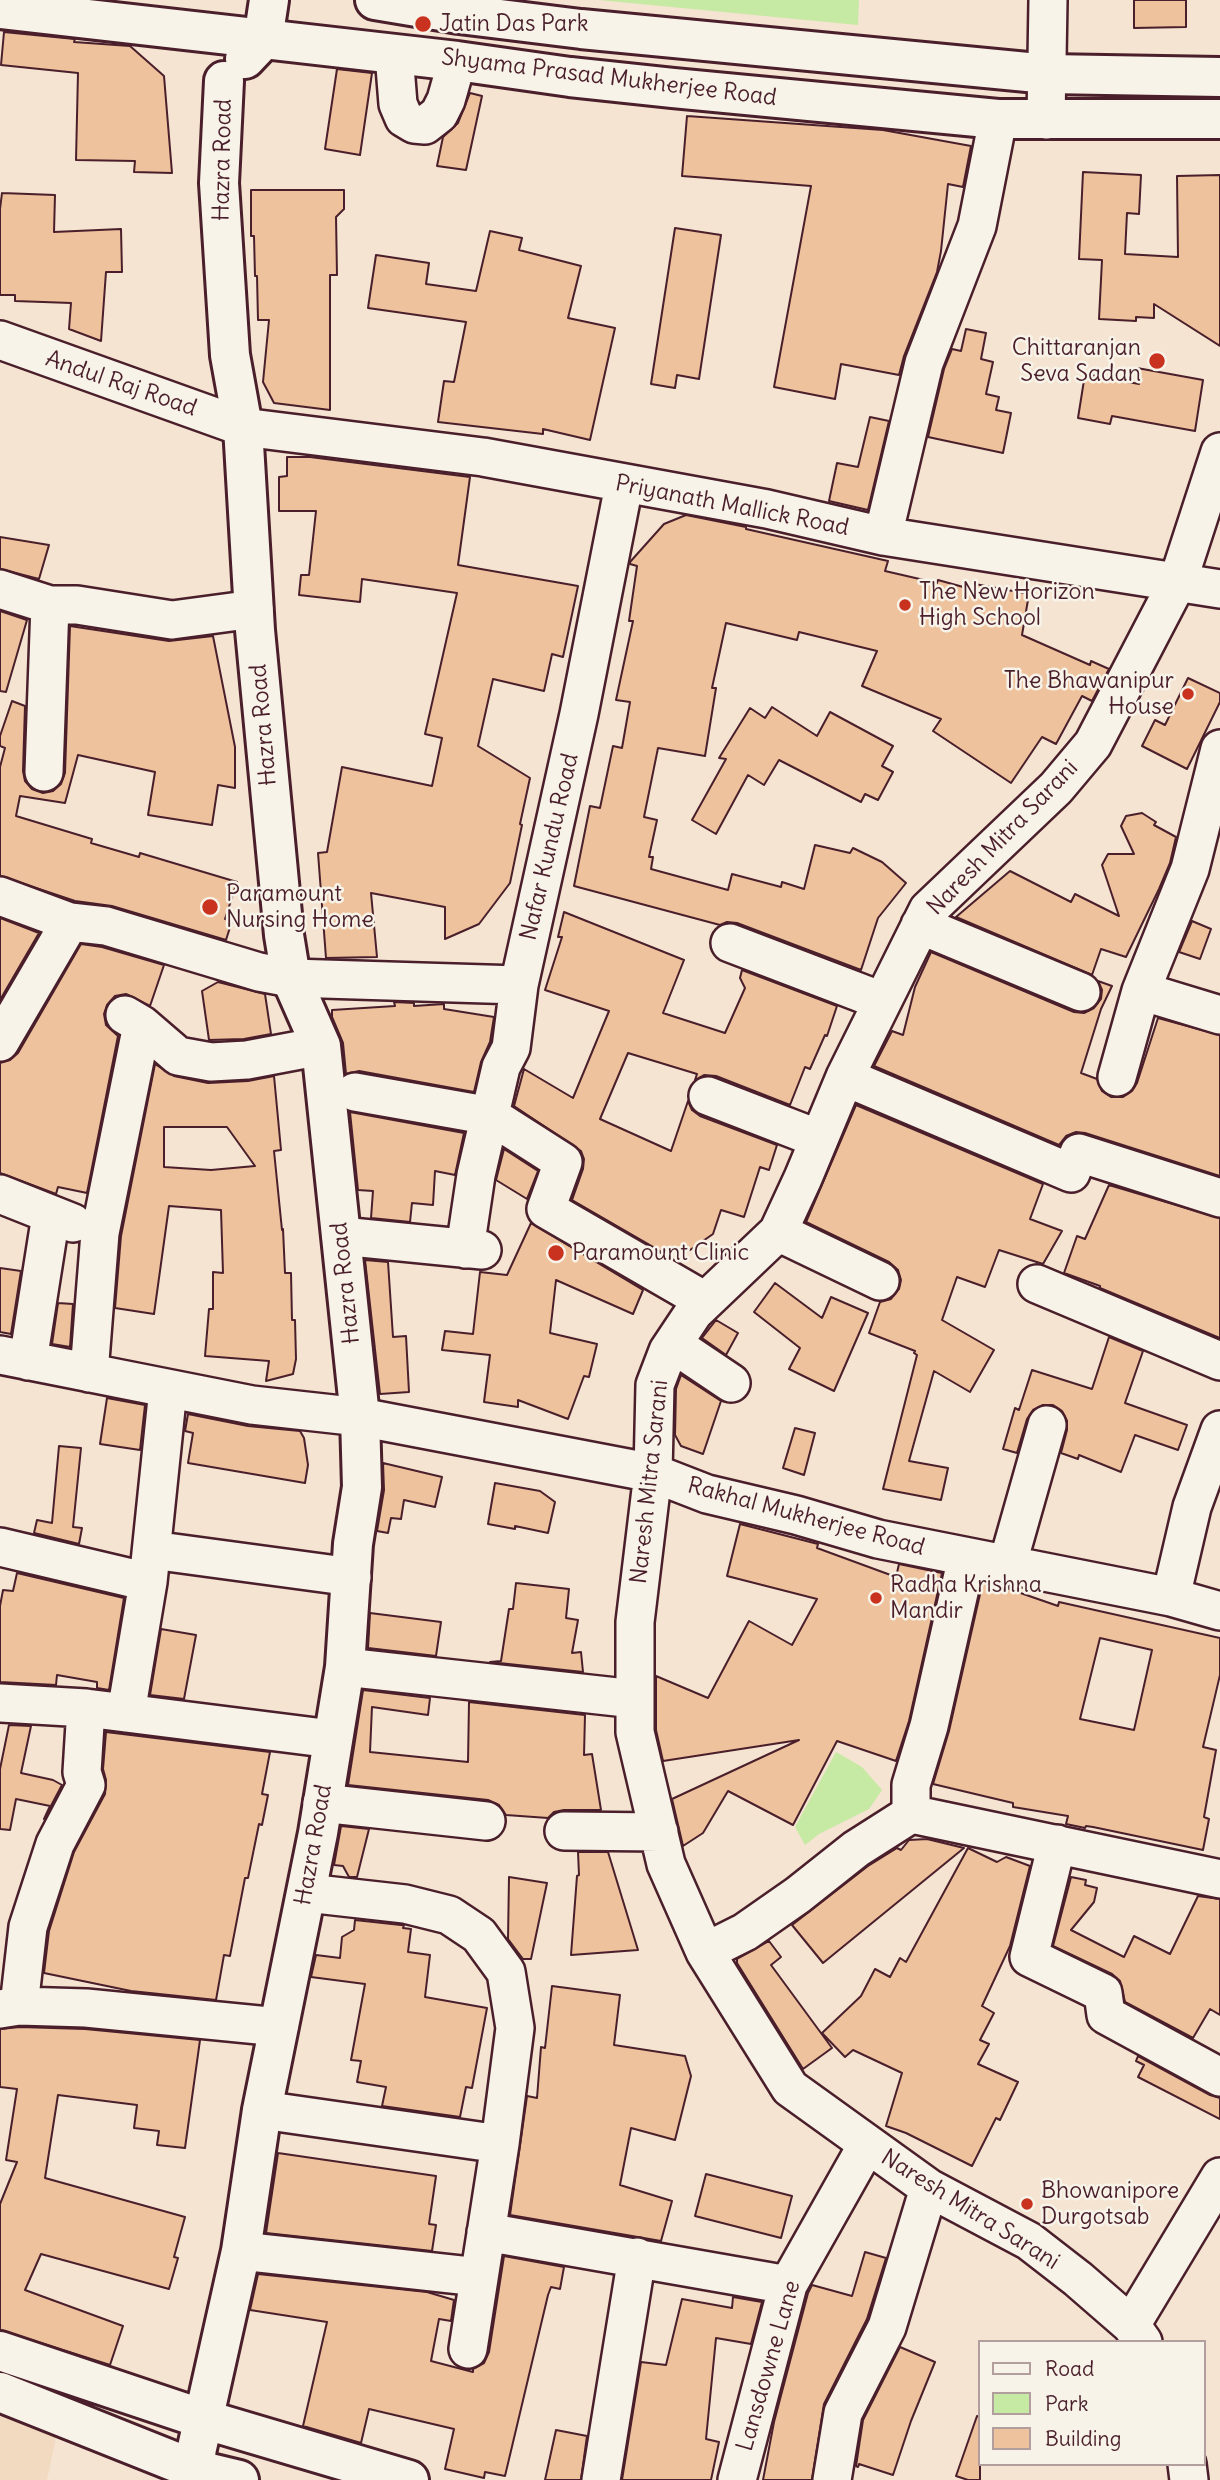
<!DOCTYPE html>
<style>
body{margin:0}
#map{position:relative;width:1220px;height:2480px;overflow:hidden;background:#f4e4d1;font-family:Delius,sans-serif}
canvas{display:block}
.legend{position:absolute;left:978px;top:2340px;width:228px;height:126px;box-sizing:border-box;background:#f7f3e8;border:2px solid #b29e9c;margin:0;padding:9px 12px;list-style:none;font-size:21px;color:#4a1f2b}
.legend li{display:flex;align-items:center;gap:14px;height:35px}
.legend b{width:35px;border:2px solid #b29e9c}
</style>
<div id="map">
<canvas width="1220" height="2480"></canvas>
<ul class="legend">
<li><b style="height:9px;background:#f7f3e8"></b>Road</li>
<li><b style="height:19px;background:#c6e9a3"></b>Park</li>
<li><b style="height:19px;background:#edc29c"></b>Building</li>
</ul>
</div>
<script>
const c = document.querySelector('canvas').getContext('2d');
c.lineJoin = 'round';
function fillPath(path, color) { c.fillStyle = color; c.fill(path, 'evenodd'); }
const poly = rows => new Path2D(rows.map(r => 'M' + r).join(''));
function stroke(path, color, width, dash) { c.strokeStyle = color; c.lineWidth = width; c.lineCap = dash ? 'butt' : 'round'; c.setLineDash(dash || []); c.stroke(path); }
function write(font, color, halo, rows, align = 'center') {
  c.font = font + ' Delius,sans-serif'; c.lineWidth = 5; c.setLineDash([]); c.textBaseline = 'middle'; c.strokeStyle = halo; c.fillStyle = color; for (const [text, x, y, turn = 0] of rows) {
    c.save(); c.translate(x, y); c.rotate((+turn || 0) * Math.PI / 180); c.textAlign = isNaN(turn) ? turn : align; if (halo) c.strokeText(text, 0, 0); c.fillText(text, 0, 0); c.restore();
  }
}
fillPath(poly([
 [0,2385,62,2409,47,2480,0,2480]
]), '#f2dac1');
fillPath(poly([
 [599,0,859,0,858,25],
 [836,1752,862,1767,882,1790,869,1809,819,1834,805,1845,795,1827]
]), '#c6e9a3');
const building = poly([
 [1134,0,1186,0,1186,27,1134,28,1134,0],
 [4,32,75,39,74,42,130,46,164,76,172,173,134,172,135,161,76,160,78,73,1,65,4,32],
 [337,69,372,73,360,155,325,149,337,69],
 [470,93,482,96,466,170,437,166,443,137,458,123,470,93],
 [687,116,883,130,971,146,963,187,948,184,941,251,937,272,904,356,899,375,841,364,835,399,774,387,811,186,682,176,687,116],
 [1083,172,1141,175,1139,214,1127,213,1125,254,1178,257,1177,176,1220,175,1220,346,1154,304,1154,318,1136,317,1136,321,1099,319,1102,260,1079,259,1083,172],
 [251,190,344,190,344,209,336,217,337,275,330,275,330,410,274,403,263,382,269,320,258,320,257,276,255,276,254,236,251,236,251,190],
 [2,193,55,195,54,232,121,229,122,272,106,272,101,341,69,329,71,303,15,301,15,295,0,295,0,209,2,193],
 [675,228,721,235,699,379,677,375,675,388,651,384,675,228],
 [490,231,522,238,519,250,581,266,568,318,615,328,590,440,543,429,543,434,438,422,444,381,454,382,466,322,368,308,376,255,429,263,426,284,476,291,490,231],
 [966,329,986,333,981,359,993,362,986,394,999,397,996,410,1011,413,1003,453,928,437,944,369,952,349,961,351,966,329],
 [1137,368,1203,380,1195,431,1112,416,1110,424,1078,418,1085,374,1139,384,1137,368],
 [870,417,889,421,868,510,829,501,837,463,858,467,870,417],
 [287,457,310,457,470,477,458,565,578,586,563,657,552,654,544,691,493,679,478,746,530,778,520,824,522,825,510,883,479,924,445,939,445,907,371,893,377,957,326,958,318,853,327,852,342,767,432,786,442,738,425,734,457,593,362,579,360,602,299,595,301,575,309,575,316,511,279,511,279,477,287,476,287,457],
 [686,515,746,527,746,529,888,561,885,571,937,583,938,580,974,590,975,584,1029,594,1022,635,1090,665,1091,661,1109,669,1092,701,1082,696,1056,744,1042,737,1011,783,933,731,941,719,862,686,877,651,799,632,797,640,726,623,712,688,716,688,705,756,658,748,644,817,657,820,649,857,653,857,651,869,728,890,732,874,781,887,782,882,804,889,815,845,850,853,853,848,882,862,906,883,878,918,861,970,737,923,727,922,720,925,574,886,590,806,600,808,613,746,622,748,630,702,616,700,633,621,629,621,637,566,630,564,630,562,664,524,686,515],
 [0,537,49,545,39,579,0,569,0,537],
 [0,611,27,620,6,692,0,691,0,611],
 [70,626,169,641,213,636,235,747,235,788,218,785,212,825,148,815,155,772,78,755,65,803,20,796,16,816,92,839,91,843,139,857,140,853,237,882,225,919,232,921,226,940,112,906,75,901,0,876,0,767,5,748,0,746,0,736,12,701,25,706,23,771,25,781,32,789,43,793,53,791,61,784,65,773,70,626],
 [1188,678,1220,693,1220,702,1187,769,1142,746,1155,720,1165,725,1188,678],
 [772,707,817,736,830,712,893,746,882,766,893,772,878,800,865,794,861,802,779,760,764,785,748,775,716,834,692,820,726,759,719,758,750,708,765,718,772,707],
 [1142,813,1156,822,1154,825,1176,837,1170,863,1159,889,1126,957,1101,949,1092,975,956,917,1010,871,1071,902,1075,894,1119,916,1102,865,1108,854,1134,854,1121,826,1126,816,1142,813],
 [564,912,684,960,663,1013,725,1033,745,988,740,978,742,970,837,1006,827,1036,825,1035,810,1069,805,1067,790,1105,716,1076,704,1075,695,1080,697,1074,628,1053,600,1119,671,1151,688,1101,692,1110,700,1116,777,1145,769,1170,760,1167,744,1217,721,1210,713,1234,690,1250,662,1252,572,1200,583,1169,584,1159,581,1151,514,1106,524,1069,573,1098,609,1011,545,990,562,937,558,937,564,912],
 [0,918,39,933,0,1000,0,918],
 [1192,921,1211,929,1200,959,1179,952,1192,921],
 [81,944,102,947,164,965,150,1006,126,994,115,996,107,1005,104,1014,106,1025,118,1036,87,1193,58,1187,56,1194,0,1173,0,1063,10,1060,18,1053,81,944],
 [931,952,1074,1012,1084,1013,1094,1008,1101,999,1102,990,1098,981,1112,986,1101,1009,1081,1073,1097,1079,1102,1091,1111,1097,1123,1097,1132,1091,1137,1083,1158,1018,1220,1035,1220,1176,1085,1133,1076,1132,1066,1136,1059,1145,874,1066,892,1031,903,1035,915,987,931,952],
 [218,982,265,994,271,1034,244,1039,209,1040,202,991,218,982],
 [394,1002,414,1003,414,1006,444,1004,444,1009,494,1017,490,1042,481,1062,474,1092,359,1071,346,1074,343,1043,332,1017,332,1010,395,1006,394,1002],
 [155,1064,174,1076,208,1083,248,1081,274,1076,281,1150,274,1151,282,1230,283,1229,285,1273,291,1273,292,1320,295,1320,296,1359,293,1374,266,1381,269,1361,205,1356,209,1309,213,1309,213,1272,223,1273,221,1210,169,1206,154,1314,115,1308,121,1236,155,1064],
 [164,1127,227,1127,255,1166,211,1170,164,1167,164,1127],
 [856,1105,1043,1184,1030,1219,1062,1231,1043,1264,999,1250,985,1287,957,1277,942,1320,994,1350,970,1392,934,1371,909,1461,948,1468,941,1500,883,1489,917,1355,914,1353,915,1351,869,1333,880,1302,891,1299,899,1289,901,1280,898,1270,889,1262,806,1222,856,1105],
 [350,1112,464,1133,455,1175,435,1171,433,1205,412,1203,410,1222,371,1218,373,1191,358,1190,350,1112],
 [504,1149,538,1171,527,1199,496,1180,504,1149],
 [1109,1185,1220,1218,1220,1338,1100,1288,1100,1286,1064,1273,1077,1236,1085,1239,1109,1185],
 [531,1223,643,1290,633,1314,556,1280,550,1333,597,1344,589,1377,584,1376,568,1419,518,1400,518,1407,484,1402,490,1355,442,1350,445,1331,473,1334,480,1272,507,1275,531,1223],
 [365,1260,388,1262,393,1337,406,1336,409,1392,380,1394,365,1260],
 [0,1268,21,1271,11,1334,0,1332,0,1268],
 [775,1283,822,1318,831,1297,868,1313,834,1391,789,1369,800,1348,754,1312,775,1283],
 [58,1303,73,1304,70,1347,52,1344,58,1303],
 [716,1320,738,1333,726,1355,702,1338,716,1320],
 [1109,1337,1143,1351,1125,1403,1187,1425,1178,1450,1135,1435,1121,1472,1079,1455,1078,1459,1061,1453,1067,1430,1067,1421,1062,1411,1053,1405,1043,1405,1033,1410,1027,1419,1017,1453,1003,1449,1015,1408,1019,1410,1032,1370,1092,1389,1109,1337],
 [681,1375,721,1401,703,1454,681,1446,675,1435,676,1389,681,1375],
 [107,1398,145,1405,140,1450,100,1444,107,1398],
 [188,1414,248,1426,300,1431,304,1438,308,1465,305,1483,188,1463,193,1433,185,1431,188,1414],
 [795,1428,815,1433,804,1475,783,1468,795,1428],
 [59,1446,81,1448,73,1527,82,1528,79,1544,34,1533,37,1520,52,1523,59,1446],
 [383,1463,442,1477,435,1507,404,1500,401,1519,391,1518,388,1533,377,1531,384,1490,383,1463],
 [495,1483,540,1491,555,1502,548,1533,515,1526,515,1529,488,1524,495,1483],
 [740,1524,818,1544,817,1548,896,1577,899,1564,942,1573,909,1721,896,1761,837,1741,793,1825,728,1791,703,1833,683,1846,672,1799,799,1740,663,1761,656,1730,656,1676,708,1698,749,1621,792,1645,817,1599,727,1576,740,1524],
 [17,1573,124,1598,109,1690,97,1688,97,1682,57,1675,56,1685,0,1682,0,1606,3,1590,13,1591,17,1573],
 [983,1581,1009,1586,1009,1589,1058,1606,1059,1602,1220,1638,1220,1675,1203,1747,1216,1750,1204,1817,1209,1819,1203,1850,1093,1827,1086,1826,1085,1828,1066,1824,1068,1816,1013,1807,1013,1803,933,1784,949,1731,983,1581],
 [1100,1638,1152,1650,1134,1730,1080,1719,1100,1638],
 [516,1583,569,1589,566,1618,578,1620,572,1653,581,1652,583,1672,490,1662,501,1661,509,1609,513,1609,516,1583],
 [370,1613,441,1622,436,1656,368,1648,370,1613],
 [161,1629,196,1635,184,1699,150,1695,161,1629],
 [363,1690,430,1698,428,1715,372,1707,370,1752,468,1762,469,1702,585,1715,584,1755,592,1754,601,1810,564,1810,554,1812,548,1818,506,1815,499,1805,488,1800,348,1785,363,1690],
 [9,1725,31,1726,21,1773,53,1780,62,1785,44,1819,50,1806,16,1799,10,1830,0,1829,0,1769,9,1725],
 [106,1732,270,1752,262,1794,268,1795,262,1825,259,1824,248,1878,245,1878,230,1956,224,1955,216,2000,131,1991,44,1973,49,1931,74,1852,105,1794,106,1780,103,1769,106,1732],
 [341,1826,369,1829,357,1877,349,1877,343,1866,334,1865,341,1826],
 [927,1839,964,1848,823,1963,792,1925,868,1866,897,1848,901,1850,909,1840,927,1839],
 [968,1848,997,1862,1006,1857,1030,1866,1010,1946,982,2006,994,2013,980,2040,989,2044,978,2064,1018,2082,1000,2120,996,2118,972,2166,906,2133,886,2126,902,2073,853,2050,845,2057,822,2033,861,1996,875,1969,890,1977,900,1958,906,1962,968,1848],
 [578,1852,608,1852,638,1950,571,1955,577,1876,579,1875,578,1852],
 [509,1877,547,1883,531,1959,523,1959,508,1939,509,1877],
 [1071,1877,1086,1880,1085,1885,1097,1888,1094,1902,1071,1930,1124,1957,1134,1936,1170,1954,1198,1896,1220,1899,1220,2015,1210,2009,1193,2038,1125,2002,1120,1981,1112,1974,1053,1946,1071,1877],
 [355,1920,401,1925,404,1925,403,1928,411,1929,408,1952,430,1955,425,1997,487,2008,472,2088,466,2087,460,2117,382,2106,386,2087,357,2082,361,2061,351,2060,365,1984,311,1977,316,1955,340,1958,342,1937,354,1930,355,1920],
 [769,1941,781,1957,771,1965,832,2048,803,2069,737,1963,737,1959,769,1941],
 [552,1986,620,1995,614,2045,685,2056,691,2076,675,2140,631,2128,620,2185,672,2201,661,2241,510,2215,527,2096,537,2098,541,2047,545,2048,552,1986],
 [20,2027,85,2029,200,2040,185,2148,157,2145,159,2131,134,2128,137,2105,58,2095,45,2178,185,2217,174,2257,178,2258,169,2289,41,2254,25,2290,123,2326,110,2365,0,2330,0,2204,17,2162,6,2160,17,2089,0,2087,0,2029,20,2027],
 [1138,2056,1210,2095,1220,2098,1220,2119,1138,2077,1144,2065,1136,2061,1138,2056],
 [278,2153,436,2176,429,2224,436,2225,432,2251,266,2233,278,2153],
 [706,2174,792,2196,781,2238,695,2216,706,2174],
 [865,2252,886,2258,867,2319,824,2404,812,2480,763,2480,774,2422,808,2293,812,2285,852,2296,865,2252],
 [504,2256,564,2267,560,2289,551,2287,548,2295,505,2476,485,2472,484,2478,445,2469,454,2429,369,2409,361,2443,303,2426,327,2322,250,2310,258,2274,427,2292,454,2300,451,2321,439,2319,431,2361,473,2372,473,2369,484,2363,489,2352,504,2256],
 [733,2297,762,2302,751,2344,716,2338,706,2439,719,2442,711,2480,622,2480,641,2362,666,2365,682,2299,732,2308,733,2297],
 [900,2347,935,2362,911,2421,893,2475,859,2464,858,2467,856,2466,863,2420,900,2347],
 [977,2416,980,2417,980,2480,968,2480,956,2476,977,2416],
 [556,2430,587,2436,581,2480,545,2480,556,2430]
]);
fillPath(building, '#edc29c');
stroke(building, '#4a1f2b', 2);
const minor = poly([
 [394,54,398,104,404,118,414,124,425,125,439,114,446,100,457,61],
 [1046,120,1048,0],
 [0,340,243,427,483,457,767,509,883,536,1220,589],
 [883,536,924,363,977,226,998,119],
 [0,589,50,605,77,605,172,620,254,609],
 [44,772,50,605],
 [0,896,70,922,106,926,259,972,291,978,519,985,579,714,624,485],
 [920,925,1081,992],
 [730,943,882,1001],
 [1141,991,1220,1015],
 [125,1015,142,1025,178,1056,211,1062,247,1060,321,1046],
 [0,1042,70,922],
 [845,1077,1071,1173,1079,1153,1220,1198],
 [1117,1077,1141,991,1190,869,1220,749],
 [355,1092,491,1116,563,1162,546,1209,705,1301],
 [708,1096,819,1139],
 [0,1194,73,1223],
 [778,1232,880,1281],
 [341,1236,482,1250],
 [465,1249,476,1175,501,1067,511,1048,519,985],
 [1037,1284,1220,1361],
 [673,1344,731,1383],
 [0,1355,252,1405,360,1417,653,1473,707,1494,796,1515,878,1539,1171,1597,1220,1611],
 [28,1361,51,1215],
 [89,1373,100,1233,142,1025],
 [0,1547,148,1582],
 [152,1550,352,1577],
 [1007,1566,1047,1425],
 [1171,1597,1192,1507,1220,1430],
 [345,1667,635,1699],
 [0,1703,86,1708,332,1739],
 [126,1713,148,1582,168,1389],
 [322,1803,486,1821],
 [911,1814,911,1785,929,1726,967,1557],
 [564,1831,659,1832],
 [1057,1844,1029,1957,1103,1993,1106,2015,1220,2077],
 [307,1893,405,1904,449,1915,479,1935,506,1972,515,2028,500,2144,468,2349],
 [705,1952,745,1932,798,1895,856,1849,911,1814,1220,1879],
 [19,2006,28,1927,55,1844,86,1785,82,1772,86,1708],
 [0,2009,19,2006,86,2008,279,2027],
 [262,2110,500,2144],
 [486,2232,788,2285],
 [241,2251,479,2277],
 [1131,2325,1220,2177],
 [1143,2342,1131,2325,1078,2279,1029,2241,929,2188,790,2088,705,1952,666,1864,635,1732,635,1622,653,1473,655,1385,668,1351,694,1312,778,1232,803,1178,845,1077,928,910,1056,788,1093,744,1178,581,1220,452],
 [1187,2464,1189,2480],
 [601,2480,637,2257],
 [737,2480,788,2285,867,2145],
 [832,2480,843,2413,887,2327,929,2188]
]);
const major = poly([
 [375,0,459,14,581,29,1048,74,1220,77],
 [0,9,457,61,570,77,673,88,998,119,1220,119],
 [245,59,263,40,269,0],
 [0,2351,203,2419,409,2480],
 [0,2392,193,2469,239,2480],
 [192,2480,197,2448,241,2251,262,2110,318,1833,345,1667,353,1544,362,1487,360,1417,321,1046,291,978,284,935,255,630,243,427,230,355,219,183,224,81]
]);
stroke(minor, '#4a1f2b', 42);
stroke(major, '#4a1f2b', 44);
stroke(minor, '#f7f3e8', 37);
stroke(major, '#f7f3e8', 38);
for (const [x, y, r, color] of [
 [423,24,9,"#c8321e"],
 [1157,361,9,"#c8321e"],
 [905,605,7,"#c8321e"],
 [1188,694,7,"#c8321e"],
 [210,907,9,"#c8321e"],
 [556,1253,9,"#c8321e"],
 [876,1598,7,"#c8321e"],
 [1027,2204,7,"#c8321e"]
]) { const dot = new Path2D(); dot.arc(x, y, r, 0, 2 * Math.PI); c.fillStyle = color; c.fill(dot); stroke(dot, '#f7f3e8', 2.5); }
write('23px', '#4a1f2b', '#f7f3e8', [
 ["Jatin Das Park",439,24],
 ["Chittaranjan",1141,348,"right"],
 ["Seva Sadan",1141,374,"right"],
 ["The New Horizon",919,592],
 ["High School",919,618],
 ["The Bhawanipur",1174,681,"right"],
 ["House",1174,707,"right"],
 ["Paramount",226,894],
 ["Nursing Home",226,920],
 ["Paramount Clinic",572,1253],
 ["Radha Krishna",890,1585],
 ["Mandir",890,1611],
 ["Bhowanipore",1041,2191],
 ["Durgotsab",1041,2217]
], 'left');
write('23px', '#4a1f2b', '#f7f3e8', [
 ["Shyama Prasad Mukherjee Road",609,78,7],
 ["Hazra Road",223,160,-89],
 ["Andul Raj Road",121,384,19],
 ["Priyanath Mallick Road",732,506,11],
 ["Hazra Road",264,725,-95],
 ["Naresh Mitra Sarani",1003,838,-46],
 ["Nafar Kundu Road",550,847,-77],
 ["Hazra Road",346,1283,-96],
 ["Naresh Mitra Sarani",650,1482,-84],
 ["Rakhal Mukherjee Road",806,1517,15],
 ["Hazra Road",314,1845,-80],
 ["Naresh Mitra Sarani",970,2210,32],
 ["Lansdowne Lane",769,2366,-74]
]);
</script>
